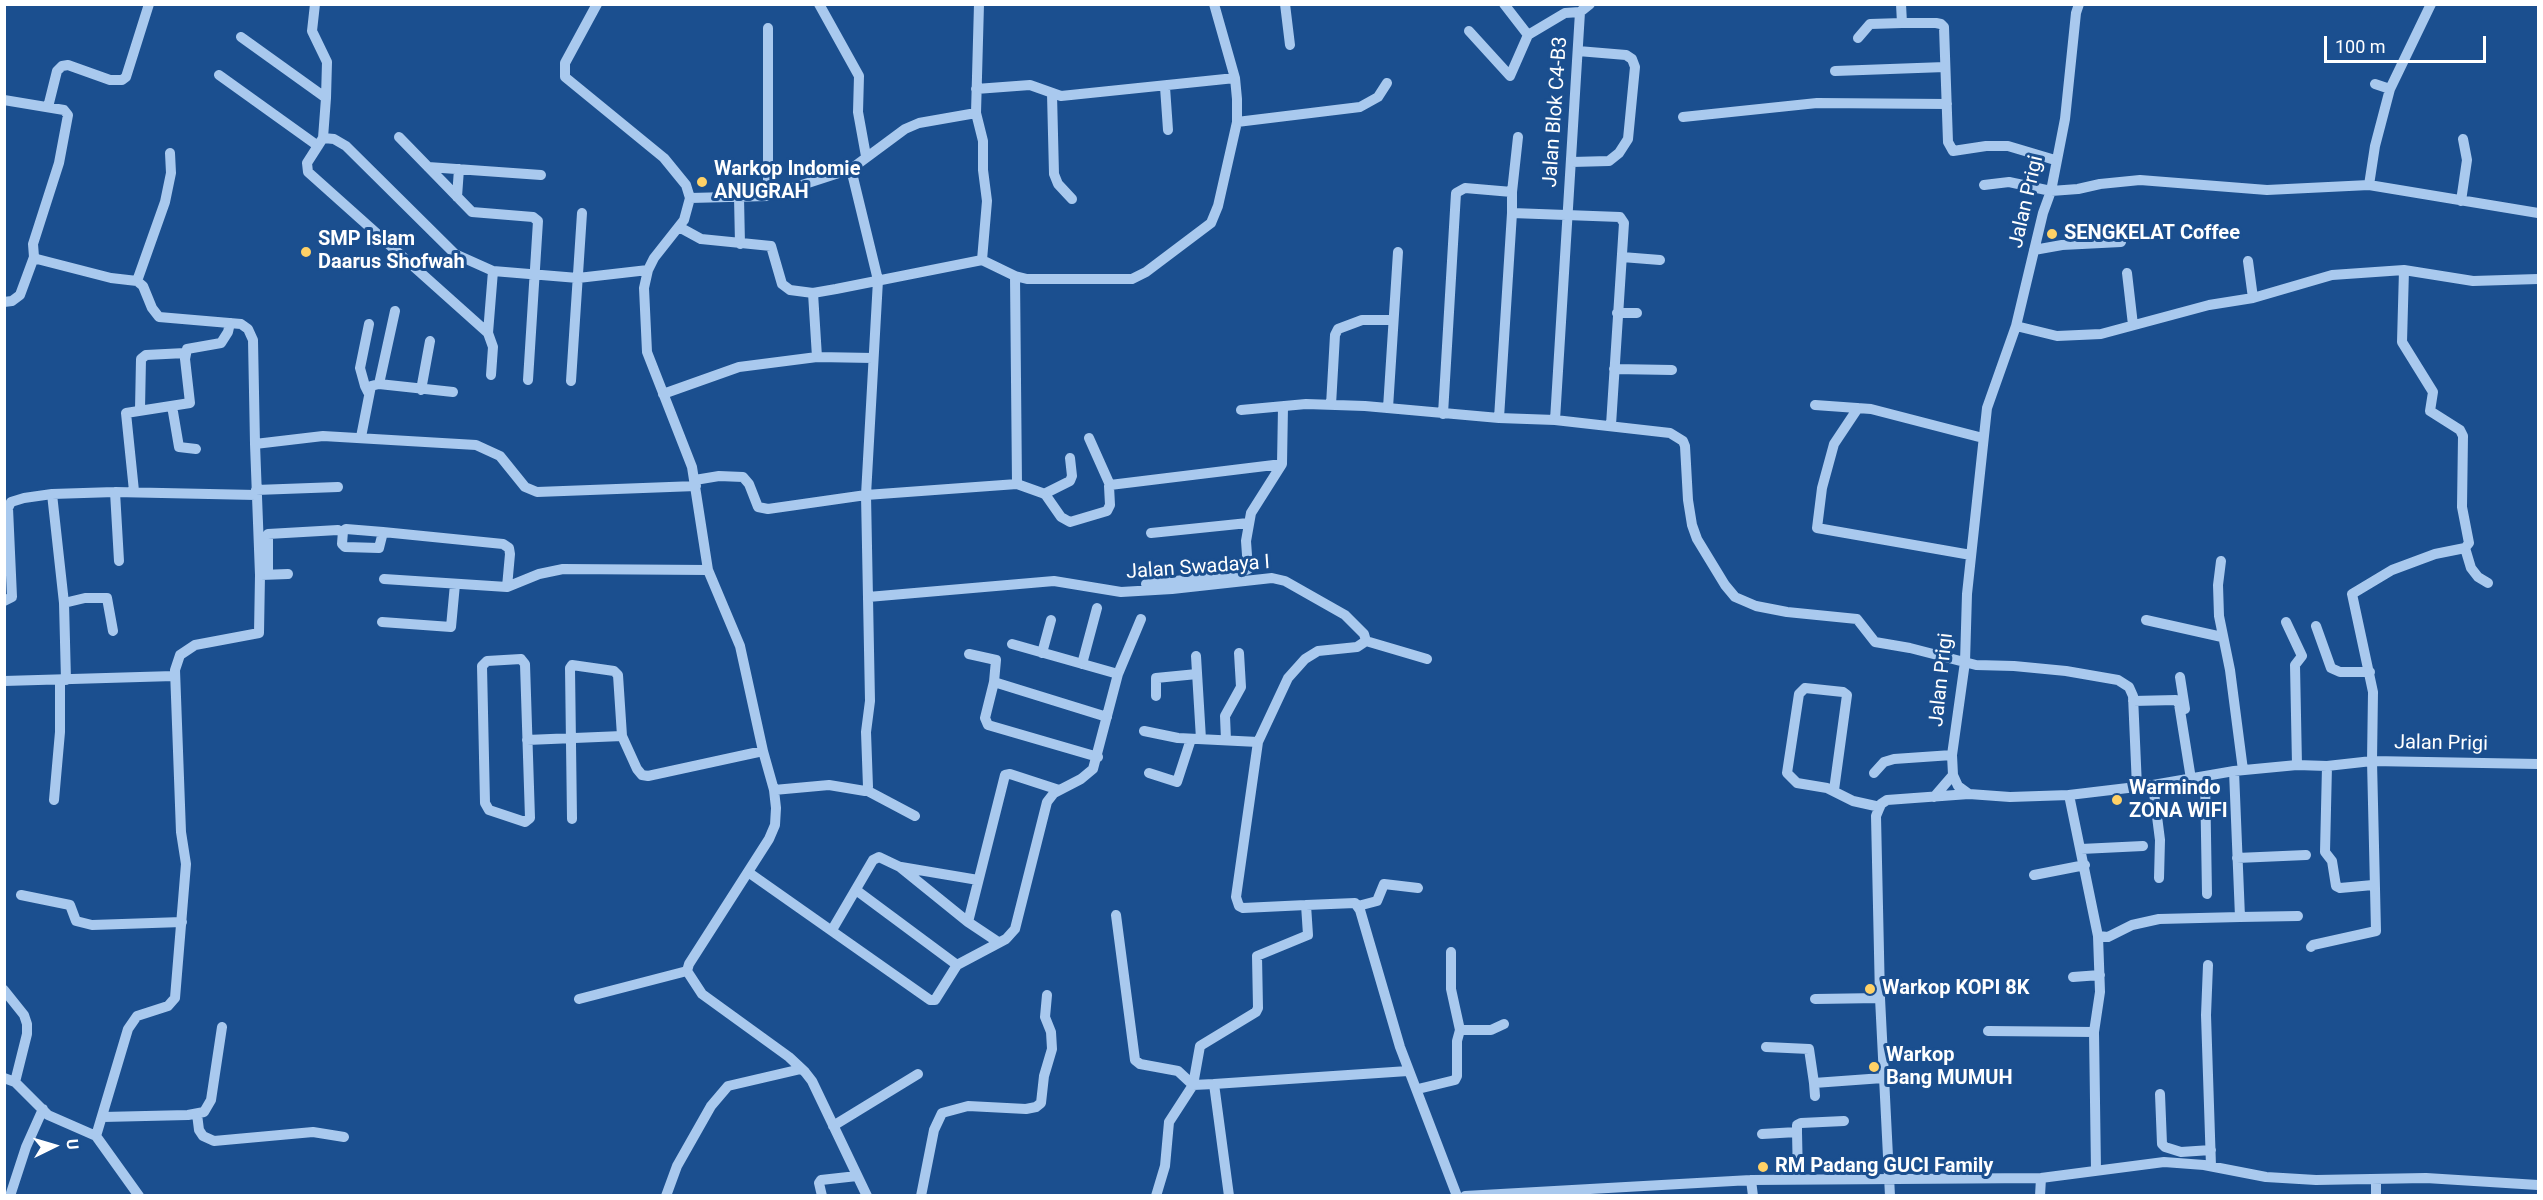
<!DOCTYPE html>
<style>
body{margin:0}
#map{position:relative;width:2543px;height:1200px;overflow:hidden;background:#1b4f8f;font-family:Roboto,sans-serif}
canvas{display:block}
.frame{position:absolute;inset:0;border:6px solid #fff;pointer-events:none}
.north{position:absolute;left:24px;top:1116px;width:60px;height:60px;-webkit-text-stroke:4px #1b4f8f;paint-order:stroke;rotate:85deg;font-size:16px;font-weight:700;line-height:24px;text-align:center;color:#fff}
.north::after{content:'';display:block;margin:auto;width:21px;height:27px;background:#fff;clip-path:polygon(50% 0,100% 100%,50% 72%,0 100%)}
.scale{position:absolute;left:2324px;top:36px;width:162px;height:27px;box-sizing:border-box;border:3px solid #fff;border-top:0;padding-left:8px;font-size:18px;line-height:21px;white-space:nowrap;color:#fff;-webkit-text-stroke:4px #1b4f8f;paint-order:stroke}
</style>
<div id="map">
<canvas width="2543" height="1200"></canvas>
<div class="frame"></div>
<div class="north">U</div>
<div class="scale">100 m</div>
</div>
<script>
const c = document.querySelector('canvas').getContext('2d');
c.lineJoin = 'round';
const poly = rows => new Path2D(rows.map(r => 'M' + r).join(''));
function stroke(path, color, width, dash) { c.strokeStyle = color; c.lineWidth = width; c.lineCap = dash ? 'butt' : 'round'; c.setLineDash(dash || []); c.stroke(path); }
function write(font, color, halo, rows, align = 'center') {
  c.font = font + ' Roboto,sans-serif'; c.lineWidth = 6; c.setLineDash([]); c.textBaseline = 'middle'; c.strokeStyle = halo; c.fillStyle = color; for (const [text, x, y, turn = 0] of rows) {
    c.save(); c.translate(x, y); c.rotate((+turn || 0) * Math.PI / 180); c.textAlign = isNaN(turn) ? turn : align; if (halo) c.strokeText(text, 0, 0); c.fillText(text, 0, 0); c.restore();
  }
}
stroke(poly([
 [315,4,312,31,327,62,326,98,323,138,307,163,308,172,488,333,493,347,491,375],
 [597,4,565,63,565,77,664,158,686,185,690,198,684,220,654,258,648,270,644,288,647,352,692,467,708,570,740,646,763,751,774,790,776,808,775,825,769,839,689,964,687,971,702,994,789,1057,805,1072,812,1081,867,1196],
 [819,4,859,76,858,112,866,156],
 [979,4,976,113,983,141,983,170,987,201,982,260],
 [1285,4,1290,45],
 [1504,4,1528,35],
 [1901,4,1902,23,1936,23,1941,24,1944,27,1948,142,1953,151,1986,146,2008,146,2055,160],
 [2079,4,2076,13,2065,119,2051,191,2043,213,2016,326,1987,408,1967,594,1965,662,1952,755,1953,775,1958,786,1969,794,2010,797,2069,795,2153,785,2234,771,2297,765,2327,766,2372,761,2538,764],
 [768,28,768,196],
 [1469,31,1510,76,1528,35,1565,13,1580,12,1590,4],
 [241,37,326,98],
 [1858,38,1870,24,1902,23],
 [1835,71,1945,67],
 [219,75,318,146],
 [2375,84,2390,89],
 [1165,87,1168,130],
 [976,89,1030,85,1061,96,1235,78],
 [1052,94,1054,174,1058,184,1072,199],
 [4,100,64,110,68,115,59,163,33,244,34,257,37,259,111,278,137,281,143,286,152,308,159,317,241,324,248,329,253,340,255,444],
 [48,107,57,71,62,66,68,65,110,80,122,80,126,77,149,4],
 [1683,117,1817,103,1947,104],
 [1237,122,1360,107,1378,97,1387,83],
 [399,137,472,212,533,217,538,221,528,380],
 [323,138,334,139,346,146,455,254,493,271,578,278,648,270],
 [1572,162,1609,161,1619,153,1628,139,1635,67,1632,59,1626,55,1578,51],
 [428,167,541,175],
 [1984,185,2009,182,2051,191,2078,189,2100,184,2140,180,2267,190,2369,185,2538,213],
 [2369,185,2375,146,2390,89,2431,4],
 [1512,192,1518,137],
 [457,197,459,169],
 [739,197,740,244],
 [690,198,768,196,851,169,905,129,919,123,976,113],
 [2461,201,2467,160,2463,139],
 [679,227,701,239,771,246,782,284,790,290,813,293,836,289,982,260,1015,276,1027,279,1132,279,1146,272,1211,223,1218,206,1237,122,1237,99,1235,78,1214,4],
 [2034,250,2062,245,2121,242],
 [1622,257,1660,260],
 [2248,261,2253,298],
 [2127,273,2133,325],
 [1015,276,1017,484],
 [137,281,165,202,171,173,170,153],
 [813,293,817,357],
 [4,302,12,301,20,295,34,257],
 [1617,313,1637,313],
 [2016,326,2057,336,2101,334,2209,305,2253,298,2332,275,2404,270,2473,281,2538,279],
 [488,333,493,271],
 [1614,369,1672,370],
 [571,381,582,213],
 [379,384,395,311],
 [421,390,430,341],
 [368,392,365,386,360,368,369,324],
 [663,394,739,367,817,357,873,358],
 [1331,405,1335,335,1338,329,1362,320,1393,320],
 [1815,405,1871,409,1983,438],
 [172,406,179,447,196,449],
 [1388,408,1398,252],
 [1858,408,1834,444,1822,488,1817,528,1971,555],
 [140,409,141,359,146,355,185,353],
 [1241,410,1306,404,1365,406,1499,418,1555,420,1670,433,1683,441,1685,446,1688,500,1692,525,1697,539,1725,585,1735,597,1756,606,1787,612,1857,619,1875,642,1910,648,1976,665,2014,666,2066,671,2118,680,2129,687,2133,696,2137,787],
 [1443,414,1456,193,1465,188,1512,192,1512,213],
 [1499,418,1512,213,1620,217,1624,223,1611,425],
 [1555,420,1580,12],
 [361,437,371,386,379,384,453,392],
 [1089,438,1110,485],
 [695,480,719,476,743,477,749,484,758,507,768,509,866,495,1017,484,1045,494,1061,517,1070,522,1107,511,1110,505,1109,486,1110,485,1282,464],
 [256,490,338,487],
 [134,491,126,413,190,403,185,359,187,349,221,343,228,332,230,323],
 [115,492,119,561],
 [52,494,64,603,66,680],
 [1044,494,1070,481,1072,476,1070,458],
 [383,532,379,548,345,547,342,544,343,531,346,529,383,532,503,544,509,548,510,554,507,587],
 [1151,533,1248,523],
 [2465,548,2471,568,2478,577,2488,583],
 [2221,561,2218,585,2219,616,2230,670,2243,770],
 [268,574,268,534,338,530],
 [261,575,288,574],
 [384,579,507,587,539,574,563,569,708,570],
 [1146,584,1233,575,1248,569,1246,541,1251,513,1282,464,1283,407],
 [868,597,1054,581,1121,592,1172,589,1272,578,1285,581,1345,615,1364,634,1366,641,1357,647,1318,651,1305,659,1288,678,1258,742,1236,897,1239,906,1243,908,1306,905],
 [4,601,12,597,8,508,11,502,24,498,52,494,115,492,256,495],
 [64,603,85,598,107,598,113,631],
 [2146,620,2222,637],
 [382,622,451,627,455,584],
 [2286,622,2302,656,2295,665,2297,765],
 [2316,626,2331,668,2340,672,2370,672],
 [1366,641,1427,659],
 [1012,644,1118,674],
 [1042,653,1051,620],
 [969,654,996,660,994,682,1107,717],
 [1196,656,1201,739],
 [521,659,525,664,530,818,525,822,489,810,485,803,482,666,487,661,521,659],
 [1082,664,1097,608],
 [2180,677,2185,709],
 [4,681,174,676],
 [994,682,985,718,988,725,1098,757],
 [1156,696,1156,678,1197,674],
 [2133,701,2176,700,2179,704,2191,779],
 [1144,731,1178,738,1258,742],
 [527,740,622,736],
 [1226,740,1225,716,1241,687,1239,653],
 [2327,766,2325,852,2332,861,2336,886,2340,888,2373,885],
 [2234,771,2240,917,2298,916],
 [1149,773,1177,782,1191,739],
 [1874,773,1884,762,1894,759,1952,755],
 [2205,777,2207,894],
 [2153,785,2160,840,2159,878],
 [774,790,829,785,865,791,868,787,866,732,870,701,866,495,878,280,851,169],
 [866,790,915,816],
 [1834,790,1847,695,1843,692,1805,688,1799,694,1787,773,1797,783,1827,788,1853,801,1880,807],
 [2069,795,2098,936,2100,992,2094,1032,2096,1170],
 [1934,797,1953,775],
 [54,800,60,732,60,680],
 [572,819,570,668,572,665,614,671,618,675,622,736,637,769,642,775,648,776,763,751],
 [2081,849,2143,846],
 [2237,858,2306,855],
 [901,867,978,880],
 [748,872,930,1000,935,1000,957,965,1006,939,1015,929,1047,802,1054,793,1081,779,1093,769,1118,674,1141,619],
 [2034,875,2085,865],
 [856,890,957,965],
 [21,895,70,905,76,921,92,925,182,922],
 [1358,906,1377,901,1384,884,1418,888],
 [1116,915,1135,1060,1140,1064,1178,1071,1193,1085],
 [968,922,1005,775,1010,774,1059,790],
 [832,930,873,860,879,857,900,867,968,922,998,942],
 [2098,936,2108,937,2132,925,2159,919,2240,917],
 [2311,947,2313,945,2376,931,2372,761,2373,692,2352,594,2392,570,2435,554,2465,548,2469,543,2462,507,2463,436,2460,430,2430,411,2433,392,2402,342,2404,270],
 [2208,965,2206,1015,2211,1166],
 [2073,977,2100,975],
 [4,990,24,1015,27,1024,27,1034,15,1082],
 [579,999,687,971],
 [1815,999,1880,998],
 [1460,1030,1491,1030,1504,1024],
 [1988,1031,2094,1032],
 [1766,1047,1809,1049,1814,1083,1883,1078],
 [4,1078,15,1082,48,1115,96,1136,139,1196],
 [1814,1083,1815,1096],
 [1214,1084,1408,1071],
 [1193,1085,1200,1046,1256,1012,1258,1008,1257,956,1308,935,1306,905,1355,903,1360,910,1400,1047,1457,1196],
 [1418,1089,1455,1080,1457,1076,1457,1041,1460,1030,1451,989,1451,952],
 [2160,1094,2162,1144,2165,1147,2181,1152,2211,1150],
 [197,1114,199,1130,203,1136,214,1141,313,1132,344,1137],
 [103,1117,188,1115,204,1112,211,1100,222,1027],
 [833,1126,918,1074],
 [1797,1132,1797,1125,1801,1123,1844,1121],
 [1762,1134,1797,1132,1798,1179],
 [96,1136,128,1029,137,1016,168,1006,175,998,186,864,181,832,175,670,180,655,195,645,259,633,260,575,255,444,323,436,476,445,500,456,525,487,537,492,696,486],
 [1751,1180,1753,1196],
 [10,1196,26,1147,43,1109],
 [666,1196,677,1166,711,1106,728,1086,801,1069],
 [822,1196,819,1183,821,1180,857,1176],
 [921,1196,934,1130,942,1113,968,1106,1026,1109,1036,1107,1041,1103,1044,1076,1052,1049,1051,1032,1045,1017,1047,995],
 [1156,1196,1165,1166,1169,1122,1193,1085,1214,1084,1229,1196],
 [1465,1196,1751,1180,2041,1178,2164,1162,2204,1165,2266,1177,2316,1180,2426,1178,2538,1185],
 [1890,1196,1880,998,1876,816,1881,804,1887,800,1969,794],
 [2040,1196,2041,1178],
 [2376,1196,2376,1179]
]), '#a9c9ee', 10);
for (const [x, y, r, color] of [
 [702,182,6,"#ffd166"],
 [2052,234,6,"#ffd166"],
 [306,252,6,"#ffd166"],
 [2117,800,6,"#ffd166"],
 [1870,989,6,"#ffd166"],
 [1874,1067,6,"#ffd166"],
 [1763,1167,6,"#ffd166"]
]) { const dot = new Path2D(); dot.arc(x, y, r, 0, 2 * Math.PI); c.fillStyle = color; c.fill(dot); stroke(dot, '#1b4f8f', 2); }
write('20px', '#fff', '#1b4f8f', [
 ["Jalan Blok C4-B3",1556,112,-86],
 ["Jalan Prigi",2027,202,-77],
 ["Jalan Swadaya I",1198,568,-4],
 ["Jalan Prigi",1942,680,-84],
 ["Jalan Prigi",2441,744,1]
]);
write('bold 20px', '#fff', '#1b4f8f', [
 ["Warkop Indomie",714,170],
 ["ANUGRAH",714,193],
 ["SENGKELAT Coffee",2064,234],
 ["SMP Islam",318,240],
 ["Daarus Shofwah",318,263],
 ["Warmindo",2129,789],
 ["ZONA WIFI",2129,812],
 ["Warkop KOPI 8K",1882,989],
 ["Warkop",1886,1056],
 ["Bang MUMUH",1886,1079],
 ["RM Padang GUCI Family",1775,1167]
], 'left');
</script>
